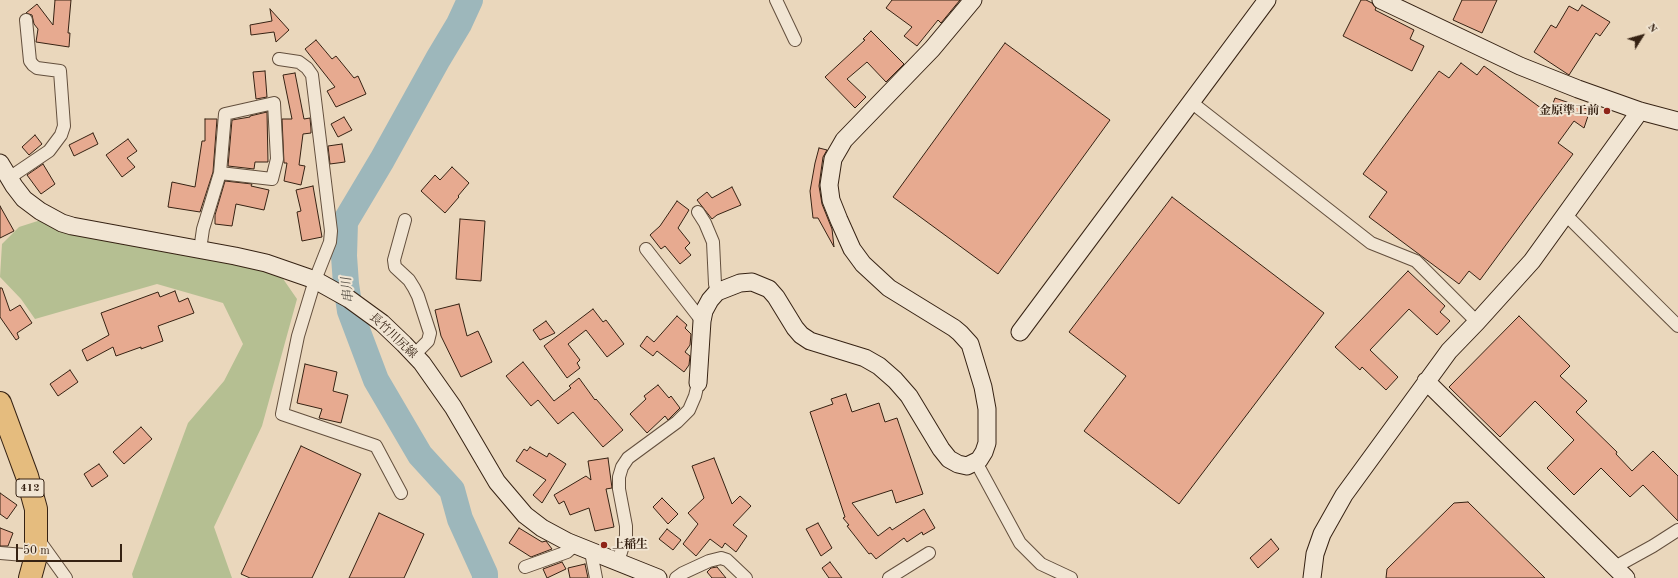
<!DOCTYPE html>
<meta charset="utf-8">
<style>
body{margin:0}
#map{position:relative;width:1678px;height:578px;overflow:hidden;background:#ead7bc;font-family:"Old Standard TT",serif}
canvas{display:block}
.north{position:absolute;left:1622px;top:16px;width:40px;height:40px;-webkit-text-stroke:3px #f1e5d3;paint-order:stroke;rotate:53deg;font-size:11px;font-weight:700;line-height:16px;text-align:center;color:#362213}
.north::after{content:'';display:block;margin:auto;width:14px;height:18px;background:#362213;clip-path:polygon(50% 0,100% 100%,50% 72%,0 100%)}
.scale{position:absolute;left:16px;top:544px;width:106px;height:18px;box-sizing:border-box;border:2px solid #362213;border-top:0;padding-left:5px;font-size:12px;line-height:14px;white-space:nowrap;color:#362213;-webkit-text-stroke:3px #f1e5d3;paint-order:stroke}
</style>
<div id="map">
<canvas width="1678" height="578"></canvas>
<div class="north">N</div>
<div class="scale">50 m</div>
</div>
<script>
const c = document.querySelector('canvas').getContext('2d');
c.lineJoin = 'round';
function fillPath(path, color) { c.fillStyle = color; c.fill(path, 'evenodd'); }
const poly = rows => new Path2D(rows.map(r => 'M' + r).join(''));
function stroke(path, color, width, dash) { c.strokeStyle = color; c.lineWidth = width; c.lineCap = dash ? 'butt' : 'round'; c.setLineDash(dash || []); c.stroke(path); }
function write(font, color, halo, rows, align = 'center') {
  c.font = font + ' "Old Standard TT","Noto Serif JP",serif'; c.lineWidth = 4; c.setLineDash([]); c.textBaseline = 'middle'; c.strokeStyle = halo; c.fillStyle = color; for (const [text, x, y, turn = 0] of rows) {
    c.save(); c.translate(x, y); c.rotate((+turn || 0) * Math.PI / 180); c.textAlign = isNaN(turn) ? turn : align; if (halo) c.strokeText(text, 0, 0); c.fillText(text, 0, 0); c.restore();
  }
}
fillPath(poly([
 [47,218,279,273,297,299,262,426,214,527,232,578,133,578,132,574,188,423,224,381,243,344,223,303,157,284,35,319,21,299,0,277,2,244,19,227]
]), '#b5bf92');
stroke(poly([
 [470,0,459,24,438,59,382,160,345,222,344,256,346,284,350,311,376,380,420,455,452,490,460,519,485,574,485,578]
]), '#9db7bb', 26);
const building = poly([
 [55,0,71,0,68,33,70,33,69,47,36,42,38,29,34,24,32,15,26,13,37,4,53,25,55,0],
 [892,0,960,0,941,23,938,20,917,46,904,36,912,27,886,8,892,0],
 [1361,0,1366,0,1372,3,1376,8,1375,10,1414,30,1410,39,1424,46,1412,71,1343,36,1361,0],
 [1462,0,1497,0,1482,33,1453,20,1462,0],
 [1582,5,1610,22,1600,36,1596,33,1569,75,1534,52,1551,25,1556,28,1569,6,1578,11,1582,5],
 [270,9,289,30,276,42,274,32,251,35,250,25,272,21,270,9],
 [871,31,904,64,886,82,867,62,847,79,866,97,855,108,825,77,865,40,863,39,871,31],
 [316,40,332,59,336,56,354,78,358,76,366,94,336,107,327,91,335,87,305,49,316,40],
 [1005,43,1110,120,998,274,893,197,1005,43],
 [1461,63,1477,75,1484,66,1549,114,1555,98,1590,110,1584,128,1574,121,1558,143,1573,154,1480,280,1469,271,1459,284,1369,217,1387,192,1363,174,1439,71,1449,78,1461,63],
 [265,71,267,97,256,99,253,72,265,71],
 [295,73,304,119,310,118,311,129,311,133,303,134,299,165,305,166,301,185,284,181,287,163,284,163,282,119,292,119,283,75,295,73],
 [267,112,268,162,255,162,254,169,228,166,232,120,250,117,250,116,267,112],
 [344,117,352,130,338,137,331,124,344,117],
 [205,119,217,119,213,172,200,212,168,207,172,182,195,187,202,141,205,141,205,119],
 [93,133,98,144,74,156,69,145,93,133],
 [35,135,42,144,29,155,22,147,35,135],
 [128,139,137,151,127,158,135,167,122,177,106,155,128,139],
 [342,144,345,162,330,164,328,146,342,144],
 [819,148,827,150,823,157,819,186,822,204,832,229,834,247,818,218,813,218,810,191,815,163,819,148],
 [43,164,55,184,41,194,27,175,43,164],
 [452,167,469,183,458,196,459,197,445,213,421,191,435,175,440,180,452,167],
 [225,181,252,184,251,186,269,190,264,210,236,204,232,226,215,224,215,215,225,181],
 [313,186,322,237,302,241,297,212,301,211,296,190,313,186],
 [732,187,741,205,717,215,712,219,697,200,707,192,712,198,732,187],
 [1172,197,1324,313,1179,504,1084,431,1126,376,1069,332,1172,197],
 [677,201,689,210,678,228,690,243,685,248,691,255,680,264,665,246,661,249,650,235,660,226,677,201],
 [0,206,14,231,0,238,0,206],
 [460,219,485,221,481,281,456,279,460,219],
 [1408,271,1445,306,1440,312,1450,321,1437,335,1409,309,1370,350,1398,377,1386,390,1362,367,1360,370,1335,347,1408,271],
 [0,288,2,288,10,311,20,305,32,323,17,333,19,338,16,340,0,317,0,288],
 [175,291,179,302,188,298,194,313,158,326,163,341,141,349,141,347,116,356,113,347,87,361,82,350,109,335,101,313,158,292,160,297,175,291],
 [459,304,467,336,478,331,492,362,461,377,441,336,435,310,459,304],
 [593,309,603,322,606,320,624,344,607,357,586,330,568,344,580,360,577,363,580,368,567,378,544,346,593,309],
 [677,316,687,325,685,328,691,334,690,345,685,352,690,356,689,365,684,372,657,351,653,356,640,346,647,336,654,342,677,316],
 [1519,316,1570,366,1560,376,1587,401,1576,412,1617,452,1616,454,1632,471,1653,451,1678,476,1678,521,1643,485,1630,497,1601,468,1574,495,1547,468,1574,440,1535,401,1500,437,1449,387,1519,316],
 [546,321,555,333,540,340,533,330,546,321],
 [523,362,554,401,571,388,569,386,579,378,595,400,596,399,623,430,603,447,573,412,558,424,538,400,531,406,506,376,523,362],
 [305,364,337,372,333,391,348,395,341,423,319,418,322,409,297,403,305,364],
 [70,370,78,382,58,396,50,384,70,370],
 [658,385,669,398,671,396,680,408,668,420,665,416,647,433,630,414,646,399,644,396,658,385],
 [846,394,852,412,879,403,885,422,897,418,923,494,896,503,892,490,852,503,878,536,890,527,892,530,924,509,935,528,923,535,922,532,907,542,904,538,876,559,871,553,869,554,847,526,849,525,843,518,845,517,810,412,833,404,831,399,846,394],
 [141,427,152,439,124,464,113,452,141,427],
 [301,446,361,474,312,578,250,578,241,574,301,446],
 [530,447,547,457,549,453,566,464,542,503,533,495,546,480,516,461,524,449,527,451,530,447],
 [608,458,612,488,606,489,614,527,595,531,589,508,570,515,564,501,559,504,554,495,586,476,591,480,588,461,608,458],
 [714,458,732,504,740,496,751,506,733,525,747,536,736,552,725,543,722,548,710,539,696,556,683,544,698,524,688,513,704,498,692,466,714,458],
 [99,464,108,476,92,487,84,474,99,464],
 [0,493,17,505,7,519,0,514,0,493],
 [662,498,678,514,668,524,653,507,662,498],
 [1468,502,1545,578,1386,578,1387,569,1454,503,1468,502],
 [379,513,424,534,404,578,349,578,379,513],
 [818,523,832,548,821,556,806,529,818,523],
 [0,528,13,533,8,546,0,546,0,528],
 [519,528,542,542,546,541,552,549,531,557,509,543,519,528],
 [667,529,681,540,673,550,659,539,667,529],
 [1271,539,1279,549,1258,568,1250,558,1271,539],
 [562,562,566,569,547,578,543,569,562,562],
 [830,562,842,578,829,578,822,568,830,562],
 [585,564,588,578,570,578,568,568,585,564],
 [717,567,726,578,712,578,707,572,711,568,717,567]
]);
fillPath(building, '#e7aa90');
stroke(building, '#362213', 1);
const street = poly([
 [776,0,795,40],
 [279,59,299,62,307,68,312,75,331,231,330,242,315,280,298,336,282,414,376,446,401,493],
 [1191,102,1371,243,1416,261,1477,322],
 [9,178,49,151,61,135,64,126,60,71,37,68,33,65,30,61,26,20],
 [698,212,705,223,713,242,715,284,717,292],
 [1566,215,1678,326],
 [405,220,394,260,395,267,409,280,414,288,418,296,430,333,428,341,414,355],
 [646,249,702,321],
 [200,250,203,229,220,173,225,114,274,103,277,159,272,179,220,173],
 [976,462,1020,543,1041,564,1071,578],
 [38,539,66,578],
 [591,552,596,578],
 [0,553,36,556],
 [618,562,626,536,626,526,619,489,619,477,622,467,628,458,677,422,689,410,695,396,698,383],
 [525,567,567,552,575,545],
 [1615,567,1653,546,1678,530],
 [676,578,683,573,709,561,721,558,727,560,746,578],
 [889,578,929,553]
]);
const secondary = poly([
 [1381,0,1520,66,1578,89,1640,111,1678,121],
 [0,163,14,186,24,199,40,211,62,223,72,226,235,256,266,263,315,280,349,299,382,323,404,344,422,363,453,407,497,482,525,515,542,528,568,542,658,578],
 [1020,332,1267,0],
 [1426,381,1626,578],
 [698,383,702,321,704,311,710,300,717,292,740,283,752,282,769,289,776,297,795,328,801,335,810,341,865,358,879,366,895,380,909,396,941,449,949,459,958,464,967,466,979,460,984,452,987,443,987,409,983,387,970,344,960,333,954,328,889,288,863,264,852,249,839,220,831,200,829,185,833,159,844,140,932,49,973,0],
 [1312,578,1315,554,1322,534,1344,495,1449,351,1477,322,1532,261,1640,111]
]);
const highway = poly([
 [0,403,27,476,36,509,36,556,30,578]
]);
stroke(street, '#634f3d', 14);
stroke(secondary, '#362213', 19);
stroke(highway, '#362213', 24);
stroke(street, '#f1e5d3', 12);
stroke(secondary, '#f1e5d3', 17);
stroke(highway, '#e5bc7e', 22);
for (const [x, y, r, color] of [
 [1607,111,4,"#8f2418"],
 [604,545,4,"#8f2418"]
]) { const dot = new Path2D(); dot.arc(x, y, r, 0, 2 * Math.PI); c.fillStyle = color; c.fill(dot); stroke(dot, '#f1e5d3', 1.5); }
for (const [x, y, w] of [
 [30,488,28]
]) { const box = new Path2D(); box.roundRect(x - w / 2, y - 9, w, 18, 3); c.fillStyle = '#f1e5d3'; c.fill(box); stroke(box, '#362213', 1); }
write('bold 11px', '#362213', null, [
 ["412",30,488]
]);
write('bold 12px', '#362213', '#f1e5d3', [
 ["金原準工前",1599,111],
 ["上稲生",612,545,"left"]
], 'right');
write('12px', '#362213', '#f1e5d3', [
 ["長竹川尻線",393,336,43]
]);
write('italic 13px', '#554f45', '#f1e5d3', [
 ["串川",348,290,-96]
]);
</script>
